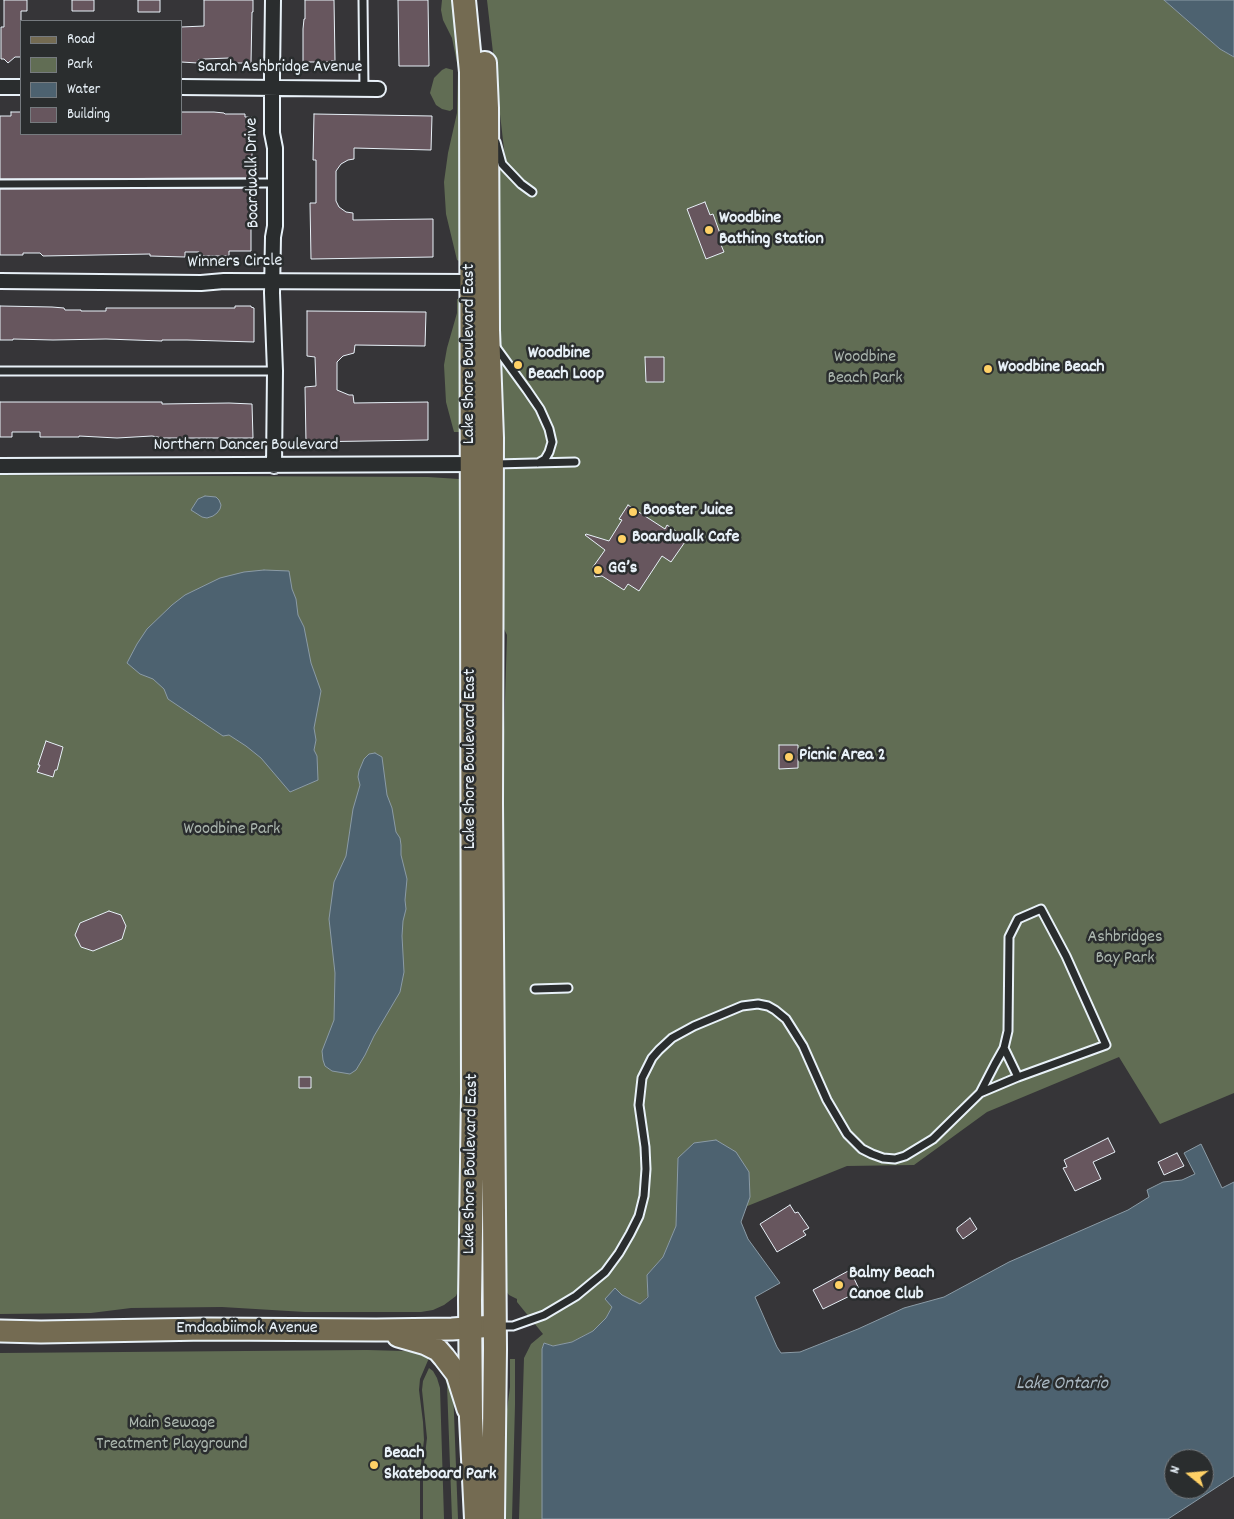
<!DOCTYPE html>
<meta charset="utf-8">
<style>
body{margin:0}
#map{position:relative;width:1234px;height:1519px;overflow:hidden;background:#363538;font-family:Dekko,sans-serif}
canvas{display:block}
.legend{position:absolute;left:20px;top:20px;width:162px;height:115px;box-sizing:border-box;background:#2a2d2e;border:1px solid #767b7f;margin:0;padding:6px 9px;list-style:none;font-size:15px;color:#e8f1f8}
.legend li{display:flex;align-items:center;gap:10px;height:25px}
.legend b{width:25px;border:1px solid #767b7f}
.north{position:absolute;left:1164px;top:1449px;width:50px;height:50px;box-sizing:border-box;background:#2a2d2e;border:1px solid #767b7f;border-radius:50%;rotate:287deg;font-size:14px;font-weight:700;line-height:20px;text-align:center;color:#e8f1f8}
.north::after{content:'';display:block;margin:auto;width:18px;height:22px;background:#ffd166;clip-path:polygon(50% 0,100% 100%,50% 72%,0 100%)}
</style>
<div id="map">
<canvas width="1234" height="1519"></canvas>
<ul class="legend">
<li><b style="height:6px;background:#746b52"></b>Road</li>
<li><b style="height:14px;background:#616d54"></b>Park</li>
<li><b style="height:14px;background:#4d6270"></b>Water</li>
<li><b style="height:14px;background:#67565e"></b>Building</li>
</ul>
<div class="north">N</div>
</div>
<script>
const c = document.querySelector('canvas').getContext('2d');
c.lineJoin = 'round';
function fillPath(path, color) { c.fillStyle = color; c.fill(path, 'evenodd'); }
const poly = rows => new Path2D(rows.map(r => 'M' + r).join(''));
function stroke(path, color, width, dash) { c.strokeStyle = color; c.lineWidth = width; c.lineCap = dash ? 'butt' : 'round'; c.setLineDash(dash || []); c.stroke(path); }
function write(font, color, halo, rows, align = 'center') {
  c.font = font + ' Dekko,sans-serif'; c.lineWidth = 5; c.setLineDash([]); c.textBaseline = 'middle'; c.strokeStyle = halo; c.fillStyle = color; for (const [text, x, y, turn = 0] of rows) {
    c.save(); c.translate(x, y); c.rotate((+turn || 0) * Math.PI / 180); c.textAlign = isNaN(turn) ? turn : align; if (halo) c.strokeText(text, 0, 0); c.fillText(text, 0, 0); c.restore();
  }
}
fillPath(poly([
 [442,0,454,0,459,37,463,118,462,253,459,261,457,260,446,214,444,182,448,153,457,113,458,68,452,38,443,20,441,10],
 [487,0,1164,0,1220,49,1234,57,1234,1093,1160,1124,1119,1057,987,1112,914,1165,847,1166,745,1207,750,1197,678,1197,676,1226,663,1257,647,1275,648,1296,640,1304,622,1295,615,1288,613,1306,606,1318,593,1331,572,1342,553,1346,544,1343,542,1349,542,1519,519,1519,524,1358,531,1344,543,1334,517,1302,517,1299,509,1295,502,1286,497,872,503,763,507,635,498,617,494,166,505,158],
 [446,68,453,70,453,109,450,111,442,109,436,105,430,93,434,78,442,70],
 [457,299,459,299,461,302,462,306,459,432,454,432,446,402,444,365,447,348,457,313],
 [0,475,428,477,459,479,463,659,464,1003,460,1286,456,1296,444,1305,433,1310,421,1312,305,1312,222,1307,131,1308,91,1313,0,1314],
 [367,1350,405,1351,418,1353,429,1358,420,1379,419,1390,423,1422,424,1440,420,1472,420,1519,0,1519,0,1353],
 [510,1359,515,1359,515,1405,512,1519,504,1519,503,1439,510,1387],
 [429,1368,433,1371,437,1378,440,1388,444,1519,423,1519,423,1472,427,1438,422,1390,423,1381],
 [447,1372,453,1388,458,1519,452,1519,447,1385,444,1375]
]), '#616d54');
const water = poly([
 [1164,0,1234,0,1234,57,1220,49,1164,0],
 [205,496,216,497,219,500,221,505,220,509,217,513,213,516,207,518,202,517,191,510,198,499,205,496],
 [264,570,289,571,292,589,296,599,298,615,304,627,311,663,321,691,314,728,316,740,314,750,317,756,318,780,290,792,261,758,246,746,229,735,223,736,168,699,164,689,153,679,140,674,127,663,137,644,147,629,172,605,185,595,220,578,244,572,264,570],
 [375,753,382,757,387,795,392,808,396,832,400,838,401,845,401,855,407,879,405,900,406,909,403,921,402,936,404,972,400,992,374,1036,365,1055,356,1070,350,1074,332,1071,325,1066,323,1060,322,1051,334,1020,335,973,329,919,334,882,346,856,353,809,360,785,358,777,359,771,364,759,369,754,375,753],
 [716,1140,736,1152,749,1172,750,1197,741,1222,748,1239,780,1283,755,1297,777,1347,781,1353,800,1352,858,1329,904,1308,944,1297,1009,1262,1128,1210,1149,1197,1147,1190,1163,1182,1182,1180,1195,1174,1184,1153,1201,1144,1222,1188,1234,1182,1234,1476,1168,1519,542,1519,542,1349,544,1343,553,1346,572,1342,593,1331,606,1318,612,1307,605,1299,615,1288,622,1295,640,1304,648,1297,647,1275,663,1257,676,1226,678,1158,694,1143,716,1140],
 [1174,1459,1204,1459,1204,1489,1174,1489,1174,1459]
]);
fillPath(water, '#4d6270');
stroke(water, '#8b9ba6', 1);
const building = poly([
 [4,0,27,0,27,11,21,11,21,57,15,57,8,63,4,59,1,59,1,27,4,27,4,0],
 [72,0,94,0,94,11,72,11,72,0],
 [138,0,160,0,160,12,138,12,138,0],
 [204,0,253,0,253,12,252,12,251,63,229,63,229,58,204,59,198,60,198,63,181,62,181,27,204,26,204,0],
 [305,0,334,0,335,61,331,61,331,62,303,62,303,29,304,19,305,19,305,0],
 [398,0,428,0,429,66,399,66,398,0],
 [11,112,21,112,21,134,181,134,181,112,214,112,224,113,225,114,245,114,245,117,252,117,252,164,254,164,254,178,0,179,0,116,11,116,11,112],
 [314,114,432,116,431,150,354,148,354,159,348,160,341,164,336,171,336,201,339,207,346,212,353,213,353,220,433,219,433,257,311,259,310,203,316,203,316,160,313,160,314,114],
 [254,188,255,206,251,206,251,251,229,251,229,256,204,256,199,252,185,252,185,257,150,256,150,254,43,256,40,253,23,253,23,255,0,255,0,189,254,188],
 [705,202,710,215,713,214,722,239,719,240,724,252,706,259,687,209,705,202],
 [0,306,52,307,64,308,65,310,81,310,81,311,106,311,106,308,235,308,235,306,251,306,251,307,254,308,254,342,187,340,162,340,162,341,106,339,53,340,13,339,13,340,0,340,0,306],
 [307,311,426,312,425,346,355,345,354,353,343,356,337,362,337,390,349,395,353,395,354,403,428,402,428,440,306,442,305,387,316,386,315,357,307,356,307,311],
 [645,357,664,357,664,382,646,382,645,357],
 [0,402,162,402,162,404,229,403,252,404,253,438,163,438,152,436,117,438,79,436,79,437,40,437,40,432,12,432,12,437,0,437,0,402],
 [628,505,665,529,667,525,687,539,671,562,662,556,639,591,628,584,624,590,602,576,595,577,593,567,605,550,585,535,586,534,609,541,622,520,619,519,628,505],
 [46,741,63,747,57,770,55,770,53,777,37,772,40,765,38,765,46,741],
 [779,745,798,745,798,768,779,769,779,745],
 [109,911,121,915,126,926,122,939,93,951,81,947,75,935,80,923,109,911],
 [299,1077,311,1077,311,1088,299,1088,299,1077],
 [1108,1138,1115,1152,1093,1162,1101,1179,1075,1191,1063,1168,1067,1167,1064,1160,1108,1138],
 [1177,1153,1184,1166,1164,1175,1158,1162,1177,1153],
 [790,1205,795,1213,798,1212,809,1228,803,1231,806,1235,777,1252,760,1224,790,1205],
 [970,1218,977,1229,963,1239,957,1231,957,1228,970,1218],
 [850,1270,860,1291,823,1309,813,1290,850,1270]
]);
fillPath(building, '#67565e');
stroke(building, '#e8f1f8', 1);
const service = poly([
 [363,0,364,88],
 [496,142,502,164,521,184,532,192],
 [0,184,275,183],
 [495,346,527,390,540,409,549,429,552,442,549,452,545,459,538,463],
 [0,371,275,371],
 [495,464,575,462],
 [535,989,568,988],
 [1004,1048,1018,1077],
 [497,1326,513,1326,544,1315,576,1296,605,1272,619,1253,630,1234,639,1216,644,1196,646,1169,645,1147,639,1105,642,1078,652,1058,659,1050,672,1038,694,1026,742,1006,758,1004,768,1006,775,1010,786,1019,803,1046,827,1100,847,1134,862,1149,872,1154,883,1158,895,1159,905,1156,933,1139,980,1093,995,1064,1004,1048,1008,1031,1009,937,1018,919,1041,909,1066,956,1106,1045,1018,1077,980,1093]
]);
const minor = poly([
 [273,0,272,76,272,133,275,148,275,226,273,237,272,293,275,371,274,466],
 [0,87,21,87],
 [181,87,378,89],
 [0,281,201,283,224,281,471,282],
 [0,466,478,464]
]);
const primary = poly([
 [0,1331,41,1332,207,1329,376,1330,452,1329,494,1326],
 [398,1336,426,1344,438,1350,444,1357,457,1374,468,1409]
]);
const trunk = poly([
 [464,0,471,72,473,1093,470,1300,471,1418,476,1519],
 [485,63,487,108,488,330,492,438,491,803,495,1349,493,1519]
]);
stroke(service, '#e8f1f8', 11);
stroke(minor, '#e8f1f8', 18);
stroke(primary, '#e8f1f8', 25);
stroke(trunk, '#e8f1f8', 26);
stroke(service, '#2a2d2e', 7);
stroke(minor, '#2a2d2e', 14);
stroke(primary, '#746b52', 21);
stroke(trunk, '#746b52', 22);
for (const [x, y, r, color] of [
 [709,230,5,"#ffd166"],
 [518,365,5,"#ffd166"],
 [988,369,5,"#ffd166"],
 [633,512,5,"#ffd166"],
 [622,539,5,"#ffd166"],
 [598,570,5,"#ffd166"],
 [789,757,5,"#ffd166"],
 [839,1285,5,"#ffd166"],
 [374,1465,5,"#ffd166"]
]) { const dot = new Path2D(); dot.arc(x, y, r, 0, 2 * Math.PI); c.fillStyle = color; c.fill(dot); stroke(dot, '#2a2d2e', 2); }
write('18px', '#e8f1f8', '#2a2d2e', [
 ["Sarah Ashbridge Avenue",280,69],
 ["Boardwalk Drive",254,173,-91],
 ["Winners Circle",235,263,-1],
 ["Lake Shore Boulevard East",471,354,-90],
 ["Northern Dancer Boulevard",246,447],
 ["Lake Shore Boulevard East",472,759,-90],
 ["Lake Shore Boulevard East",472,1164,-89],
 ["Emdaabiimok Avenue",247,1330]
]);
write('bold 18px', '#e8f1f8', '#2a2d2e', [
 ["Woodbine",719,220],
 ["Bathing Station",719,241],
 ["Woodbine",528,355],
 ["Beach Loop",528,376],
 ["Woodbine Beach",998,369],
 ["Booster Juice",643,512],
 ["Boardwalk Cafe",632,539],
 ["GG’s",608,570],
 ["Picnic Area 2",799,757],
 ["Balmy Beach",849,1275],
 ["Canoe Club",849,1296],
 ["Beach",384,1455],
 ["Skateboard Park",384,1476]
], 'left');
write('18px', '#abb6ae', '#2a2d2e', [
 ["Woodbine",865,359],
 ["Beach Park",865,380],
 ["Woodbine Park",232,831],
 ["Ashbridges",1125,939],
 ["Bay Park",1125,960],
 ["Main Sewage",172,1425],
 ["Treatment Playground",172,1446]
]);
write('italic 19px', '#aab8c2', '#2a2d2e', [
 ["Lake Ontario",1062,1385]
]);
</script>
